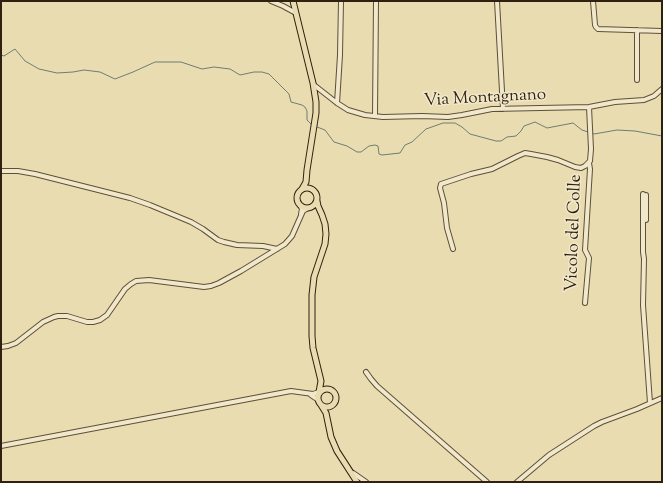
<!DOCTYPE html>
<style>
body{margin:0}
#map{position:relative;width:663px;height:483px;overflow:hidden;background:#e9dcb0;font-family:"Sorts Mill Goudy",serif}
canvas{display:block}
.frame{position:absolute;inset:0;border:2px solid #2e2110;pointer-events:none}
</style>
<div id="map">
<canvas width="663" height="483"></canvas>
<div class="frame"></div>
</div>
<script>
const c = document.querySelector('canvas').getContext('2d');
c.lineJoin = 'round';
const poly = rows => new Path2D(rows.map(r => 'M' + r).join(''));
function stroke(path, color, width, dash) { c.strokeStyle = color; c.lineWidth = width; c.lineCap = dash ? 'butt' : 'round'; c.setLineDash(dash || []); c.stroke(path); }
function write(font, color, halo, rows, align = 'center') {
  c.font = font + ' "Sorts Mill Goudy",serif'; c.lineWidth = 3; c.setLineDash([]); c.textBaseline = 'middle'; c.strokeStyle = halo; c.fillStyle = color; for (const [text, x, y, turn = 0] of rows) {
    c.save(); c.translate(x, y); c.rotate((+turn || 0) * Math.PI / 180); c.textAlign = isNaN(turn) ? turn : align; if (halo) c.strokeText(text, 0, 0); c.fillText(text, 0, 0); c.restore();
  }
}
stroke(poly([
 [1,55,4,56,15,49,25,61,39,69,57,73,73,72,84,70,100,72,115,79,133,72,155,62,181,62,202,69,214,67,230,69,240,75,254,72,262,72,269,74,289,94,291,102,302,105,305,107,307,111,307,120,312,125],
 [317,127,325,130,334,142,347,146,357,152,361,152,369,146,375,145,378,146,379,154,382,155,400,153,405,145,412,142,426,129,443,123,455,123,462,127,470,134,496,141,501,141,507,137,516,136,521,131,524,126,535,122,547,128,573,123,582,130,588,132],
 [592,133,594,134,617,130,635,131,662,136]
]), '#6f7d72', 1);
const minor = poly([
 [271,1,283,6,296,13],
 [497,1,503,109],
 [593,1,595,25,596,27,598,29,662,31],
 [637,80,637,30],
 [314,85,337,103,348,110,365,115,383,117,422,116,448,117,462,115,492,109,589,107,615,102,644,100,654,96,662,89],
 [337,103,340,55,341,1],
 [375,116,376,1],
 [1,171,18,171,35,174,130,198,150,205,191,222,203,229,218,240,224,242,237,245,263,246,277,249],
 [643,194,643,252,644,259,643,305,650,403],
 [300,205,302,209,301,214],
 [646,220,646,195],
 [453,249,447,228,444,203,440,188,441,184,471,174,492,169,518,156,525,153,531,154,547,157,558,160,575,167,581,168,585,166,590,161,591,149,589,107],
 [585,303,589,258,585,250,590,169,589,163],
 [1,347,8,346,16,343,43,322,54,317,58,316,67,316,87,322,93,322,100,320,107,315,125,289,131,284,136,281,149,280,204,287,211,286,219,283,241,271,285,244,292,236,303,211,308,208],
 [366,372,371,379,377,386,487,482],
 [311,395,317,399],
 [1,446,291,391,313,394,319,392],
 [353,473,366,482],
 [517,482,549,455,594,426,602,422,637,409,662,398]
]);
const major = poly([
 [293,1,313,83,316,102,316,113,307,170,306,182,302,189],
 '297 198a10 10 0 1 1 20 0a10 10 0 1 1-20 0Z',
 [317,201,318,206,322,215,325,224,326,234,325,244,314,277,312,295,312,336,313,348,321,381,319,392],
 '318 398a9 9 0 1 1 18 0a9 9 0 1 1-18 0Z',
 [321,405,326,413,331,437,337,451,357,482]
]);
stroke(minor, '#5d5038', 6);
stroke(major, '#2e2110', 7);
stroke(minor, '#f1e8cc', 4);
stroke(major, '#e9dcb0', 5);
write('17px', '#2e2110', '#f1e8cc', [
 ["Via Montagnano",485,99,-3],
 ["Vicolo del Colle",575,233,-88]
]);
</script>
